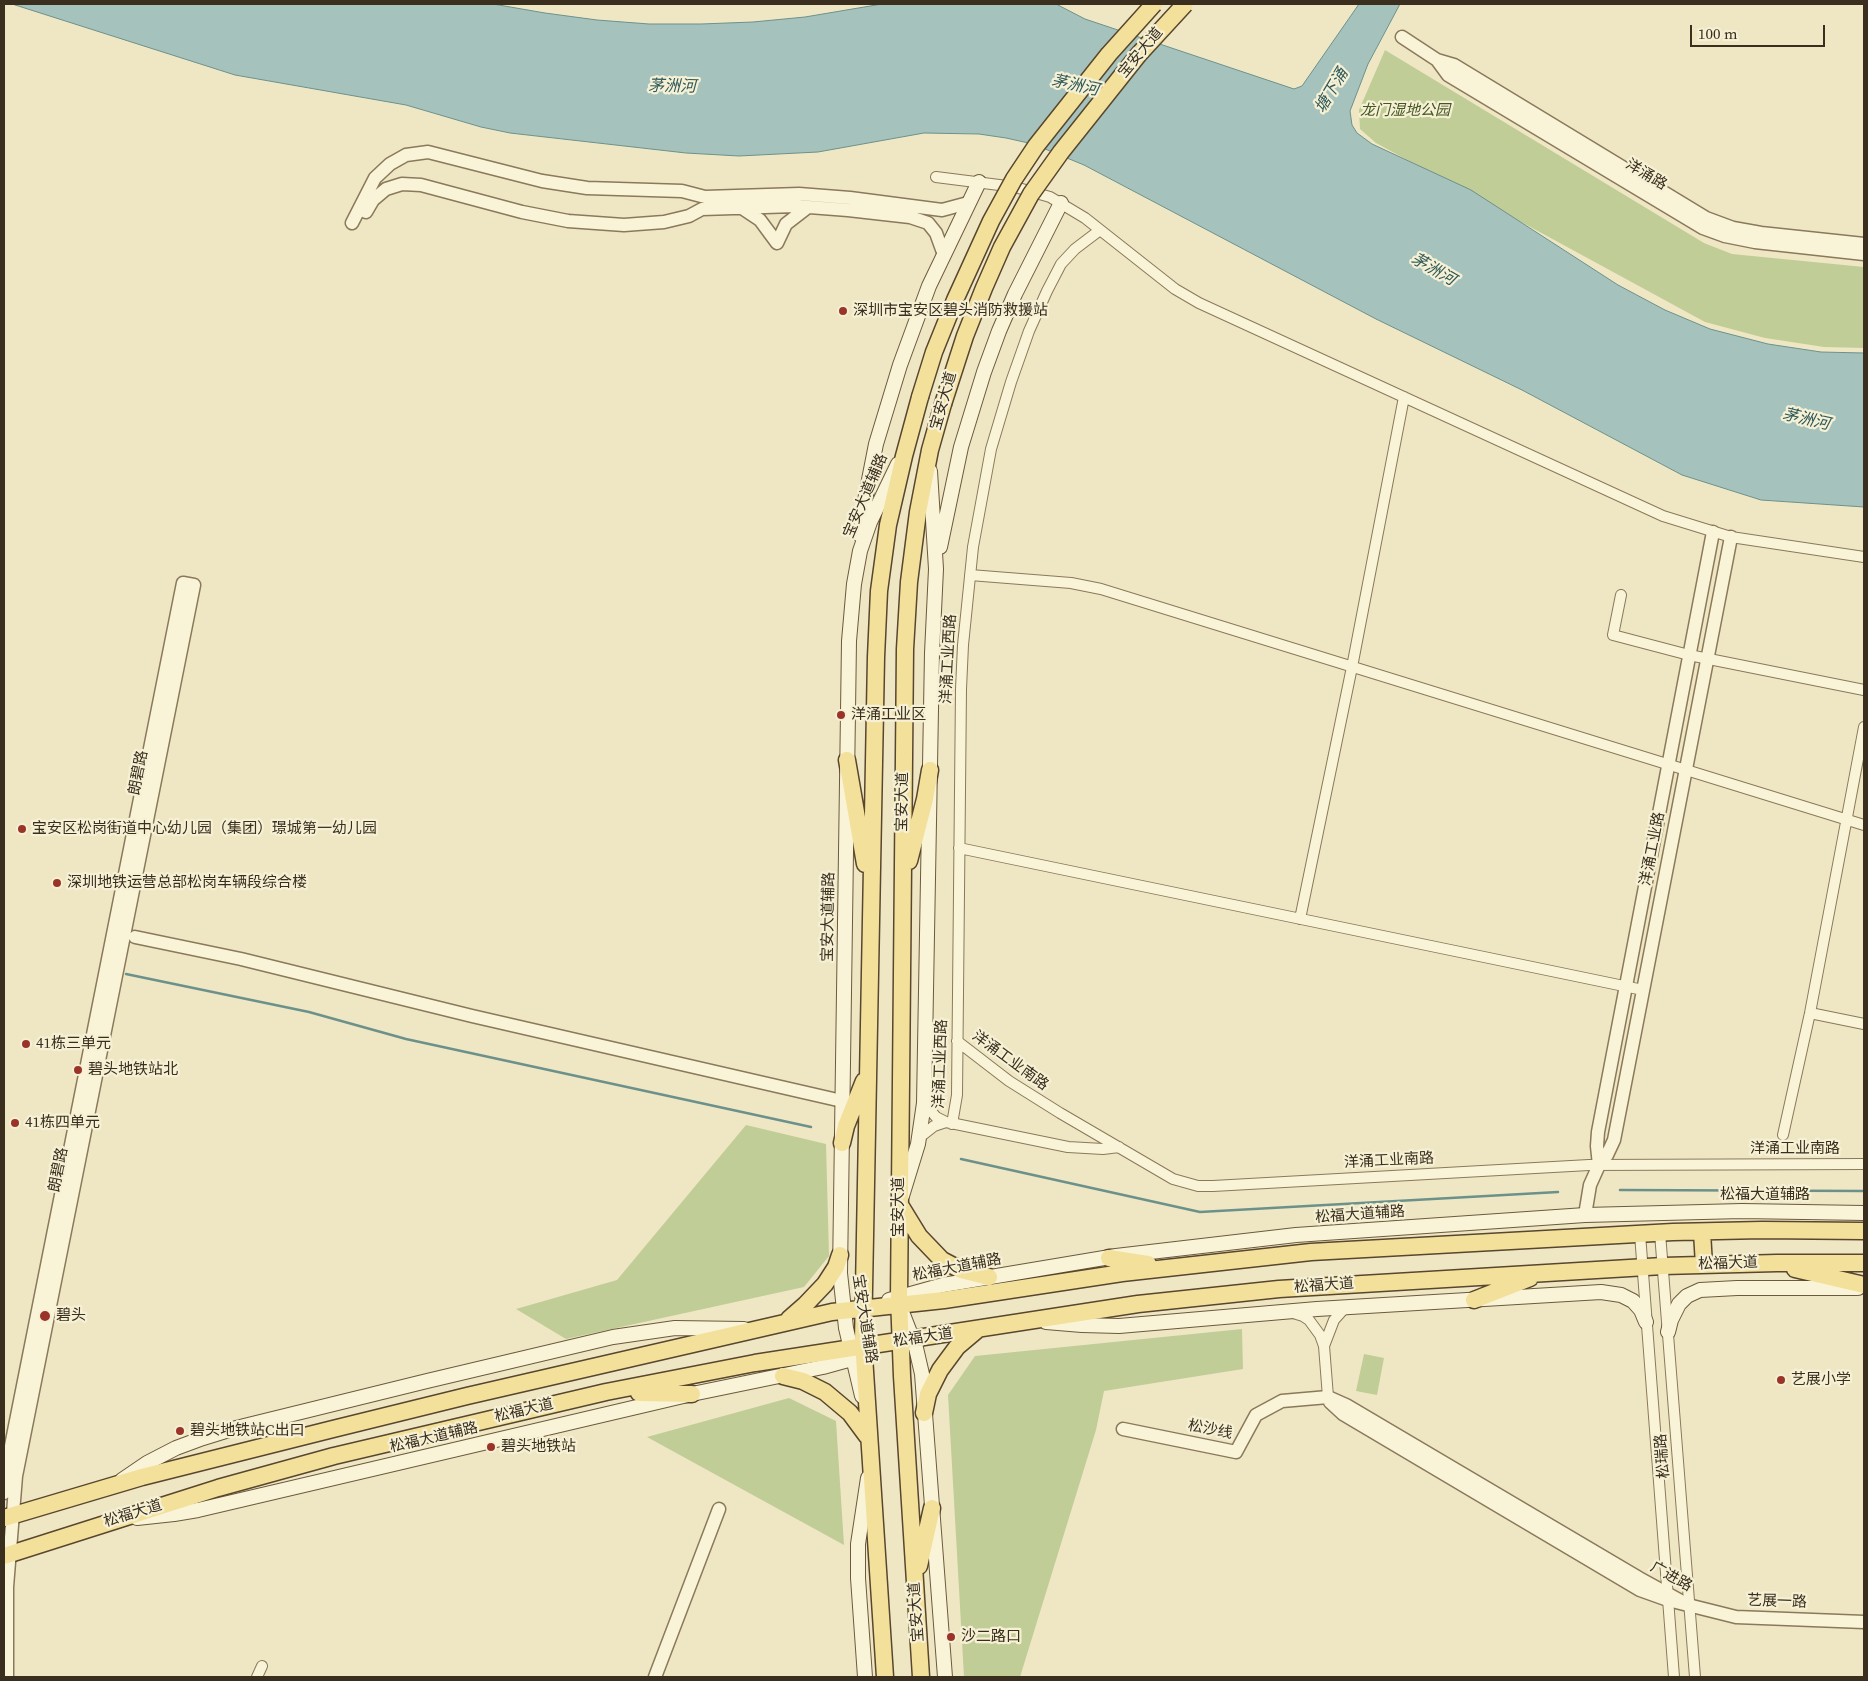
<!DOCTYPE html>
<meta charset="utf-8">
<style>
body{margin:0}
#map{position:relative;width:1868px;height:1681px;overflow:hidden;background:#efe7c4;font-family:"Source Serif 4",serif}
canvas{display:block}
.frame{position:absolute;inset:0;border:5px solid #3a2e1e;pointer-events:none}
.scale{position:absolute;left:1690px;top:25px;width:135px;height:22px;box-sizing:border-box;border:2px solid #3a2e1e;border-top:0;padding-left:6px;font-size:15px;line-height:18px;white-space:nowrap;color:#3a2e1e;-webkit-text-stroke:4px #f6f0d4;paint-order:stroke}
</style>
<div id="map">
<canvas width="1868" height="1681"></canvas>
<div class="frame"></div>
<div class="scale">100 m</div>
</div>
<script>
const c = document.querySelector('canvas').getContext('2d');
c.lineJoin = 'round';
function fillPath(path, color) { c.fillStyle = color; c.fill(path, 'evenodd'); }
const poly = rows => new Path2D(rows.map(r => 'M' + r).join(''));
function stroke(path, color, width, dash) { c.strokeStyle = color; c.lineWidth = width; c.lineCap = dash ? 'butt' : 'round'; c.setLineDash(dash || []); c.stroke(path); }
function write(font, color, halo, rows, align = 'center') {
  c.font = font + ' "Source Serif 4","Noto Sans SC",serif'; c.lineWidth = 4.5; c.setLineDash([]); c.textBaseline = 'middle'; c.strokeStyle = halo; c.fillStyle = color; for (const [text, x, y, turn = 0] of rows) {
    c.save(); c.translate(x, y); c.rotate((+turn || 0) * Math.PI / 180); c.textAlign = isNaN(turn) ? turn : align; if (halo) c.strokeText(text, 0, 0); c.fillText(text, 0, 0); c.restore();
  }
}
fillPath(poly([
 [1385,50,1704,243,1732,254,1864,267,1864,348,1824,347,1765,338,1705,322,1376,143,1360,129,1359,110],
 [746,1125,826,1144,829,1256,804,1287,566,1339,516,1309,617,1280],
 [1242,1329,1243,1369,1104,1391,1096,1430,1020,1677,964,1677,948,1395,975,1356],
 [1364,1354,1384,1358,1377,1395,1356,1391],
 [789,1398,836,1421,844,1545,647,1437]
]), '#c1cd97');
const water = poly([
 [12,4,493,4,545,13,597,20,649,24,701,24,753,22,805,17,882,4,1056,4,1085,19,1294,89,1302,86,1359,4,1400,4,1368,64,1350,111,1352,125,1357,133,1372,144,1471,190,1618,285,1665,310,1710,329,1768,344,1821,352,1864,353,1864,507,1761,500,1682,475,1522,390,1376,319,1084,165,1033,144,1006,138,979,134,924,133,818,152,739,156,686,153,510,133,481,127,406,105,235,75,12,4]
]);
fillPath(water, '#a6c2bd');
stroke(water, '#6c918b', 1);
stroke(poly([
 [126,974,309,1012,406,1039,811,1127],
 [961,1159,1200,1212,1558,1192],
 [1620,1190,1864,1191]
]), '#6c918b', 2.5);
const minor = poly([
 [936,177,1015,187,1050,197,1085,218,1175,289,1199,303,1663,516,1731,537,1864,557],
 [970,575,1071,583,1101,589,1864,825],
 [1621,595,1613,635,1689,655,1864,690],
 [959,848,1643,990],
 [1300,919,1352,667,1404,397],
 [1810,1013,1864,1024],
 [957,1041,1009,1081,1060,1113,1173,1179,1198,1186,1213,1186,1589,1165,1864,1164],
 [924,1103,936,1117,946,1122,1068,1147,1103,1149,1119,1147],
 [952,1124,957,1095,961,689,963,645,973,547,991,449,1011,382,1029,331,1047,291,1061,264,1075,249,1100,230],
 [1783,1135,1810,1013,1864,727],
 [920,1137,934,1126,946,1122],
 [1660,1233,1695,1677],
 [1640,1234,1674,1677],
 [1293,1313,1303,1316,1309,1320,1320,1335,1324,1346,1328,1397],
 [1324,1346,1334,1320,1343,1310,1348,1308],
 [257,1677,262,1666]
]);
const tertiary = poly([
 [1402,37,1437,60,1454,65,1706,218,1733,228,1761,233,1864,244],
 [1437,60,1448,75,1703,228,1725,236,1755,242,1864,254],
 [742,208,760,220,777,243,786,224,808,207],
 [366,212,373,200,386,189,402,184,421,185,522,212,568,221,624,225,664,222,689,216,702,209,796,206,848,210,910,217,928,223,936,233,944,255],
 [352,223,375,178,390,164,406,155,428,152,542,181,587,188,682,191,705,197,799,194,850,198,942,210,968,203],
 [135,937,241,959,472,1016,842,1101],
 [1599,1165,1597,1146,1598,1132,1713,532],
 [1585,1215,1590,1185,1599,1165,1607,1155,1614,1140,1731,537],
 [1330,1402,1343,1414,1640,1590,1668,1600,1736,1617,1864,1622],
 [1123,1429,1236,1452,1256,1415,1282,1401,1328,1397,1346,1405,1639,1578,1690,1606],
 [4,1493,5,1476,183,583,194,585,16,1476,7,1587,7,1677],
 [655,1677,719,1509]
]);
const secondary = poly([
 [860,535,866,495,876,444,900,365,929,286,979,182],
 [940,547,961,447,984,372,999,331,1015,294,1061,203],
 [902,1196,918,1144,924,1103,932,653,936,569,930,471],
 [889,1300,943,1285,1116,1256,1296,1235,1585,1215,1742,1211,1864,1213],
 [902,1312,916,1348,922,1374,945,1677],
 [1046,1322,1082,1325,1119,1326,1317,1309,1601,1292,1621,1295,1633,1301,1641,1310,1646,1322],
 [1668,1332,1671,1320,1679,1304,1687,1296,1700,1290,1737,1288,1858,1288],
 [862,1396,846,1328,840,1273,849,641,854,584,860,551,870,522,898,464],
 [122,1480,147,1463,176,1448,203,1438,232,1429,427,1381,613,1337,675,1328,744,1329],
 [137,1518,174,1514,198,1510,692,1394,823,1367,859,1357],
 [865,1677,858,1578,858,1544,868,1478]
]);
const primary = poly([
 [847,760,865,864],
 [909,861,925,799,930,770],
 [842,1143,846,1126,864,1081],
 [900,1205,919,1236,942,1260,961,1270,989,1277],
 [1702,1232,1704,1265],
 [1109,1258,1148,1264],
 [1795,1269,1864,1285],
 [1474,1300,1530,1278],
 [789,1319,805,1305,825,1284,836,1267,840,1255],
 [783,1376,803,1381,825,1392,850,1413,867,1436],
 [639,1393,692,1394],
 [924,1413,928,1394,940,1370,957,1347,976,1331],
 [4,1518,142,1477,333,1429,467,1396,832,1312,944,1300,1122,1273,1311,1252,1673,1232,1762,1230,1864,1231],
 [4,1556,218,1488,334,1456,606,1392,755,1363,1138,1304,1279,1289,1663,1266,1777,1263,1864,1263],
 [919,1566,932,1508],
 [885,1677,863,1341,876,657,879,591,888,525,904,456,920,397],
 [921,1677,902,1376,899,1297,905,649,909,582,918,512,930,450,943,404]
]);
stroke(minor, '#8a795a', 12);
stroke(tertiary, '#8a795a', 15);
stroke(secondary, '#6c5a3d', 16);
stroke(primary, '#58462e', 19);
stroke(minor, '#f9f3d7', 10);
stroke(tertiary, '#f9f3d7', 12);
stroke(secondary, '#f9f3d7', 14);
stroke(primary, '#f3e19b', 16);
const primaryBridge = poly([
 [920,397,934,352,955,300,991,221,1014,179,1036,146,1109,54,1154,4],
 [943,404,965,336,984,288,1002,247,1031,194,1061,152,1139,54,1185,4]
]);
stroke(primaryBridge, '#58462e', 19, []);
stroke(primaryBridge, '#f3e19b', 16);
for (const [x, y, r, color] of [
 [843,311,5,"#9a3429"],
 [841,715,5,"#9a3429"],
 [22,829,5,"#9a3429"],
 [57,883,5,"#9a3429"],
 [26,1044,5,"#9a3429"],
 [78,1070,5,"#9a3429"],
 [15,1123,5,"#9a3429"],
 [45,1316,6,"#9a3429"],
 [1781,1380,5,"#9a3429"],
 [180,1431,5,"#9a3429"],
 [491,1447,5,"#9a3429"],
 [951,1637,5,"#9a3429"]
]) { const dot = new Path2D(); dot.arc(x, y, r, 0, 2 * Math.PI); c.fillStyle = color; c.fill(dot); stroke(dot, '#f6f0d4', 2); }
write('15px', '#3a2e1e', '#f6f0d4', [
 ["宝安大道",1141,53,-50],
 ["洋涌路",1646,175,31],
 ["宝安大道",944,401,-74],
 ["宝安大道辅路",866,496,-67],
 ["洋涌工业西路",949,659,-87],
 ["朗碧路",139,773,-79],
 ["宝安大道",903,802,-89],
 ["洋涌工业路",1653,849,-79],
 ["宝安大道辅路",829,917,-89],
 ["洋涌工业南路",1010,1061,36],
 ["洋涌工业西路",941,1064,-88],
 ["洋涌工业南路",1795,1149],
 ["洋涌工业南路",1389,1161,-3],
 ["朗碧路",59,1170,-79],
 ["松福大道辅路",1765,1195],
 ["宝安大道",899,1207,-90],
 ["松福大道辅路",1360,1215,-4],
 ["松福大道",1728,1264,-2],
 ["松福大道辅路",957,1268,-11],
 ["松福大道",1324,1286,-4],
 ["宝安大道辅路",864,1319,81],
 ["松福大道",923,1338,-8],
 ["松福大道",524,1411,-13],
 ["松沙线",1210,1430,11],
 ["松福大道辅路",434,1438,-13],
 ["松瑞路",1663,1456,-94],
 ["松福大道",133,1514,-17],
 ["广进路",1671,1577,29],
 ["艺展一路",1777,1602,2],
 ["宝安大道",917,1612,-94]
]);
write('italic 15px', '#445624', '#f6f0d4', [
 ["龙门湿地公园",1405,111]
]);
write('15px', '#3a2e1e', '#f6f0d4', [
 ["深圳市宝安区碧头消防救援站",853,311],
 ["洋涌工业区",851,715],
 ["宝安区松岗街道中心幼儿园（集团）璟城第一幼儿园",32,829],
 ["深圳地铁运营总部松岗车辆段综合楼",67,883],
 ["41栋三单元",36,1044],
 ["碧头地铁站北",88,1070],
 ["41栋四单元",25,1123],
 ["碧头",56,1316],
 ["艺展小学",1791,1380],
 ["碧头地铁站C出口",190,1431],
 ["碧头地铁站",501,1447],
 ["沙二路口",961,1637]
], 'left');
write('italic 16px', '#2d585a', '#f6f0d4', [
 ["茅洲河",1075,86,12],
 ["茅洲河",672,87,1],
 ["塘下涌",1332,91,-59],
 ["茅洲河",1433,270,30],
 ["茅洲河",1806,420,13]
]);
</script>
